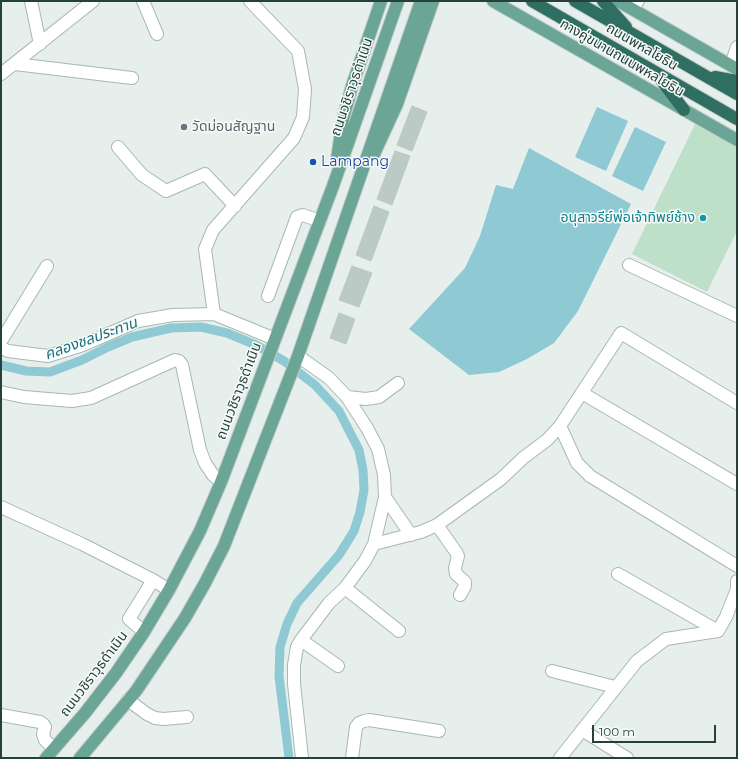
<!DOCTYPE html>
<meta charset="utf-8">
<style>
body{margin:0}
#map{position:relative;width:738px;height:759px;overflow:hidden;background:#e6efeb;font-family:Montserrat,sans-serif}
canvas{display:block}
.frame{position:absolute;inset:0;border:2px solid #24423a;pointer-events:none}
.scale{position:absolute;left:592px;top:725px;width:124px;height:18px;box-sizing:border-box;border:2px solid #24423a;border-top:0;padding-left:5px;font-size:12px;line-height:14px;white-space:nowrap;color:#24423a;-webkit-text-stroke:3px #f7fbf9;paint-order:stroke}
</style>
<div id="map">
<canvas width="738" height="759"></canvas>
<div class="frame"></div>
<div class="scale">100 m</div>
</div>
<script>
const c = document.querySelector('canvas').getContext('2d');
c.lineJoin = 'round';
function fillPath(path, color) { c.fillStyle = color; c.fill(path, 'evenodd'); }
const poly = rows => new Path2D(rows.map(r => 'M' + r).join(''));
function stroke(path, color, width, dash) { c.strokeStyle = color; c.lineWidth = width; c.lineCap = dash ? 'butt' : 'round'; c.setLineDash(dash || []); c.stroke(path); }
function write(font, color, halo, rows, align = 'center') {
  c.font = font + ' Montserrat,"Noto Sans Thai",sans-serif'; c.lineWidth = 3; c.setLineDash([]); c.textBaseline = 'middle'; c.strokeStyle = halo; c.fillStyle = color; for (const [text, x, y, turn = 0] of rows) {
    c.save(); c.translate(x, y); c.rotate((+turn || 0) * Math.PI / 180); c.textAlign = isNaN(turn) ? turn : align; if (halo) c.strokeText(text, 0, 0); c.fillText(text, 0, 0); c.restore();
  }
}
fillPath(poly([
 [698,118,737,140,737,231,707,292,632,254]
]), '#bfe0c8');
fillPath(poly([
 [597,107,628,121,606,171,575,157],
 [635,127,666,142,643,191,612,176],
 [529,148,631,204,578,311,554,343,527,359,499,372,469,375,409,329,465,268,480,236,496,185,513,189]
]), '#8ec9d4');
stroke(poly([
 [1,365,26,371,50,372,82,360,108,347,132,337,171,328,201,327,227,333,256,345,284,361,315,385,339,411,359,450,363,470,364,490,360,512,354,531,339,555,297,603,287,624,280,647,279,676,289,758]
]), '#8ec9d4', 9);
const building = poly([
 [412,106,427,112,412,151,397,145,412,106],
 [395,151,410,156,392,205,377,199,395,151],
 [374,206,389,212,371,261,356,255,374,206],
 [352,266,372,273,359,307,339,300,352,266],
 [339,313,355,319,346,344,330,338,339,313]
]);
fillPath(building, '#bbcac4');
stroke(building, '#b8c9c2', 1);
const minor = poly([
 [31,1,40,44],
 [143,1,157,34],
 [632,9,638,1],
 [15,64,132,78],
 [731,65,737,47],
 [1,74,93,1],
 [118,147,142,175,166,191,205,174,235,206],
 [629,265,737,316],
 [268,296,297,217,303,215,320,221],
 [214,314,205,249,213,230,294,138,303,117,305,89,298,51,250,1],
 [1,341,47,266],
 [1,348,8,351,48,356,83,345,138,321,173,315,214,314,275,339],
 [298,356,329,378,347,397,367,428,378,449,384,475,385,497,374,544,365,561,345,588,329,603,301,640,297,647,294,665,294,684,302,758],
 [1,392,24,397,72,401,91,398,175,360,179,361,182,365,200,450,205,463,213,475,221,482],
 [582,393,737,484],
 [347,397,366,399,379,397,398,383],
 [560,426,577,463,590,476,737,566],
 [385,497,411,535],
 [1,507,82,544,153,580,169,590],
 [437,525,456,552,458,556,455,568,456,574,465,582,465,586,460,595],
 [374,544,421,532,437,525,501,479,523,458,547,440,560,426,621,333,737,403],
 [618,574,718,631],
 [345,588,399,631],
 [144,632,129,619,153,580],
 [301,640,338,666],
 [552,671,615,687],
 [128,700,147,714,155,718,163,719,187,717],
 [1,715,40,722,43,724,45,727,43,734,45,740,54,749],
 [582,730,627,758],
 [352,758,356,727,359,723,364,721,369,720,439,731],
 [560,758,637,661,666,639,718,631,726,617,737,589,737,581]
]);
const major = poly([
 [493,1,737,140],
 [618,1,737,69],
 [374,154,397,104,433,1],
 [337,159,343,119,352,86,381,1],
 [46,758,85,713,116,673,144,632,169,590,200,531,221,482,333,186,398,1],
 [80,758,136,691,185,618,205,583,224,546,298,356,421,1]
]);
const highway = poly([
 [532,1,737,119],
 [575,1,737,94],
 [603,1,626,27],
 [658,76,684,110],
 [715,77,737,81]
]);
stroke(minor, '#a8b8b2', 14);
stroke(major, '#c2cac8', 14);
stroke(highway, '#c2cac8', 14);
stroke(minor, '#fff', 12);
stroke(major, '#6aa596', 12);
stroke(highway, '#2f6f62', 12);
for (const [x, y, r, color] of [
 [184,127,4,"#6b7280"],
 [313,162,4,"#1a4fb4"],
 [703,218,4,"#0f9aa8"]
]) { const dot = new Path2D(); dot.arc(x, y, r, 0, 2 * Math.PI); c.fillStyle = color; c.fill(dot); stroke(dot, '#f7fbf9', 1.5); }
write('14px', '#24423a', '#f7fbf9', [
 ["ถนนพหลโยธิน",642,47,30],
 ["ทางคู่ขนานถนนพหลโยธิน",622,58,30],
 ["ถนนวชิราวุธดำเนิน",352,87,-71],
 ["ถนนวชิราวุธดำเนิน",239,391,-69],
 ["ถนนวชิราวุธดำเนิน",94,674,-53]
]);
write('14px', '#5b616d', '#f7fbf9', [
 ["วัดม่อนสัญฐาน",192,127]
], 'left');
write('14px', '#164399', '#f7fbf9', [
 ["Lampang",321,162]
], 'left');
write('14px', '#0d838f', '#f7fbf9', [
 ["อนุสาวรีย์พ่อเจ้าทิพย์ช้าง",695,218]
], 'right');
write('italic 15px', '#1c6f80', '#f7fbf9', [
 ["คลองชลประทาน",91,339,-20]
]);
</script>
